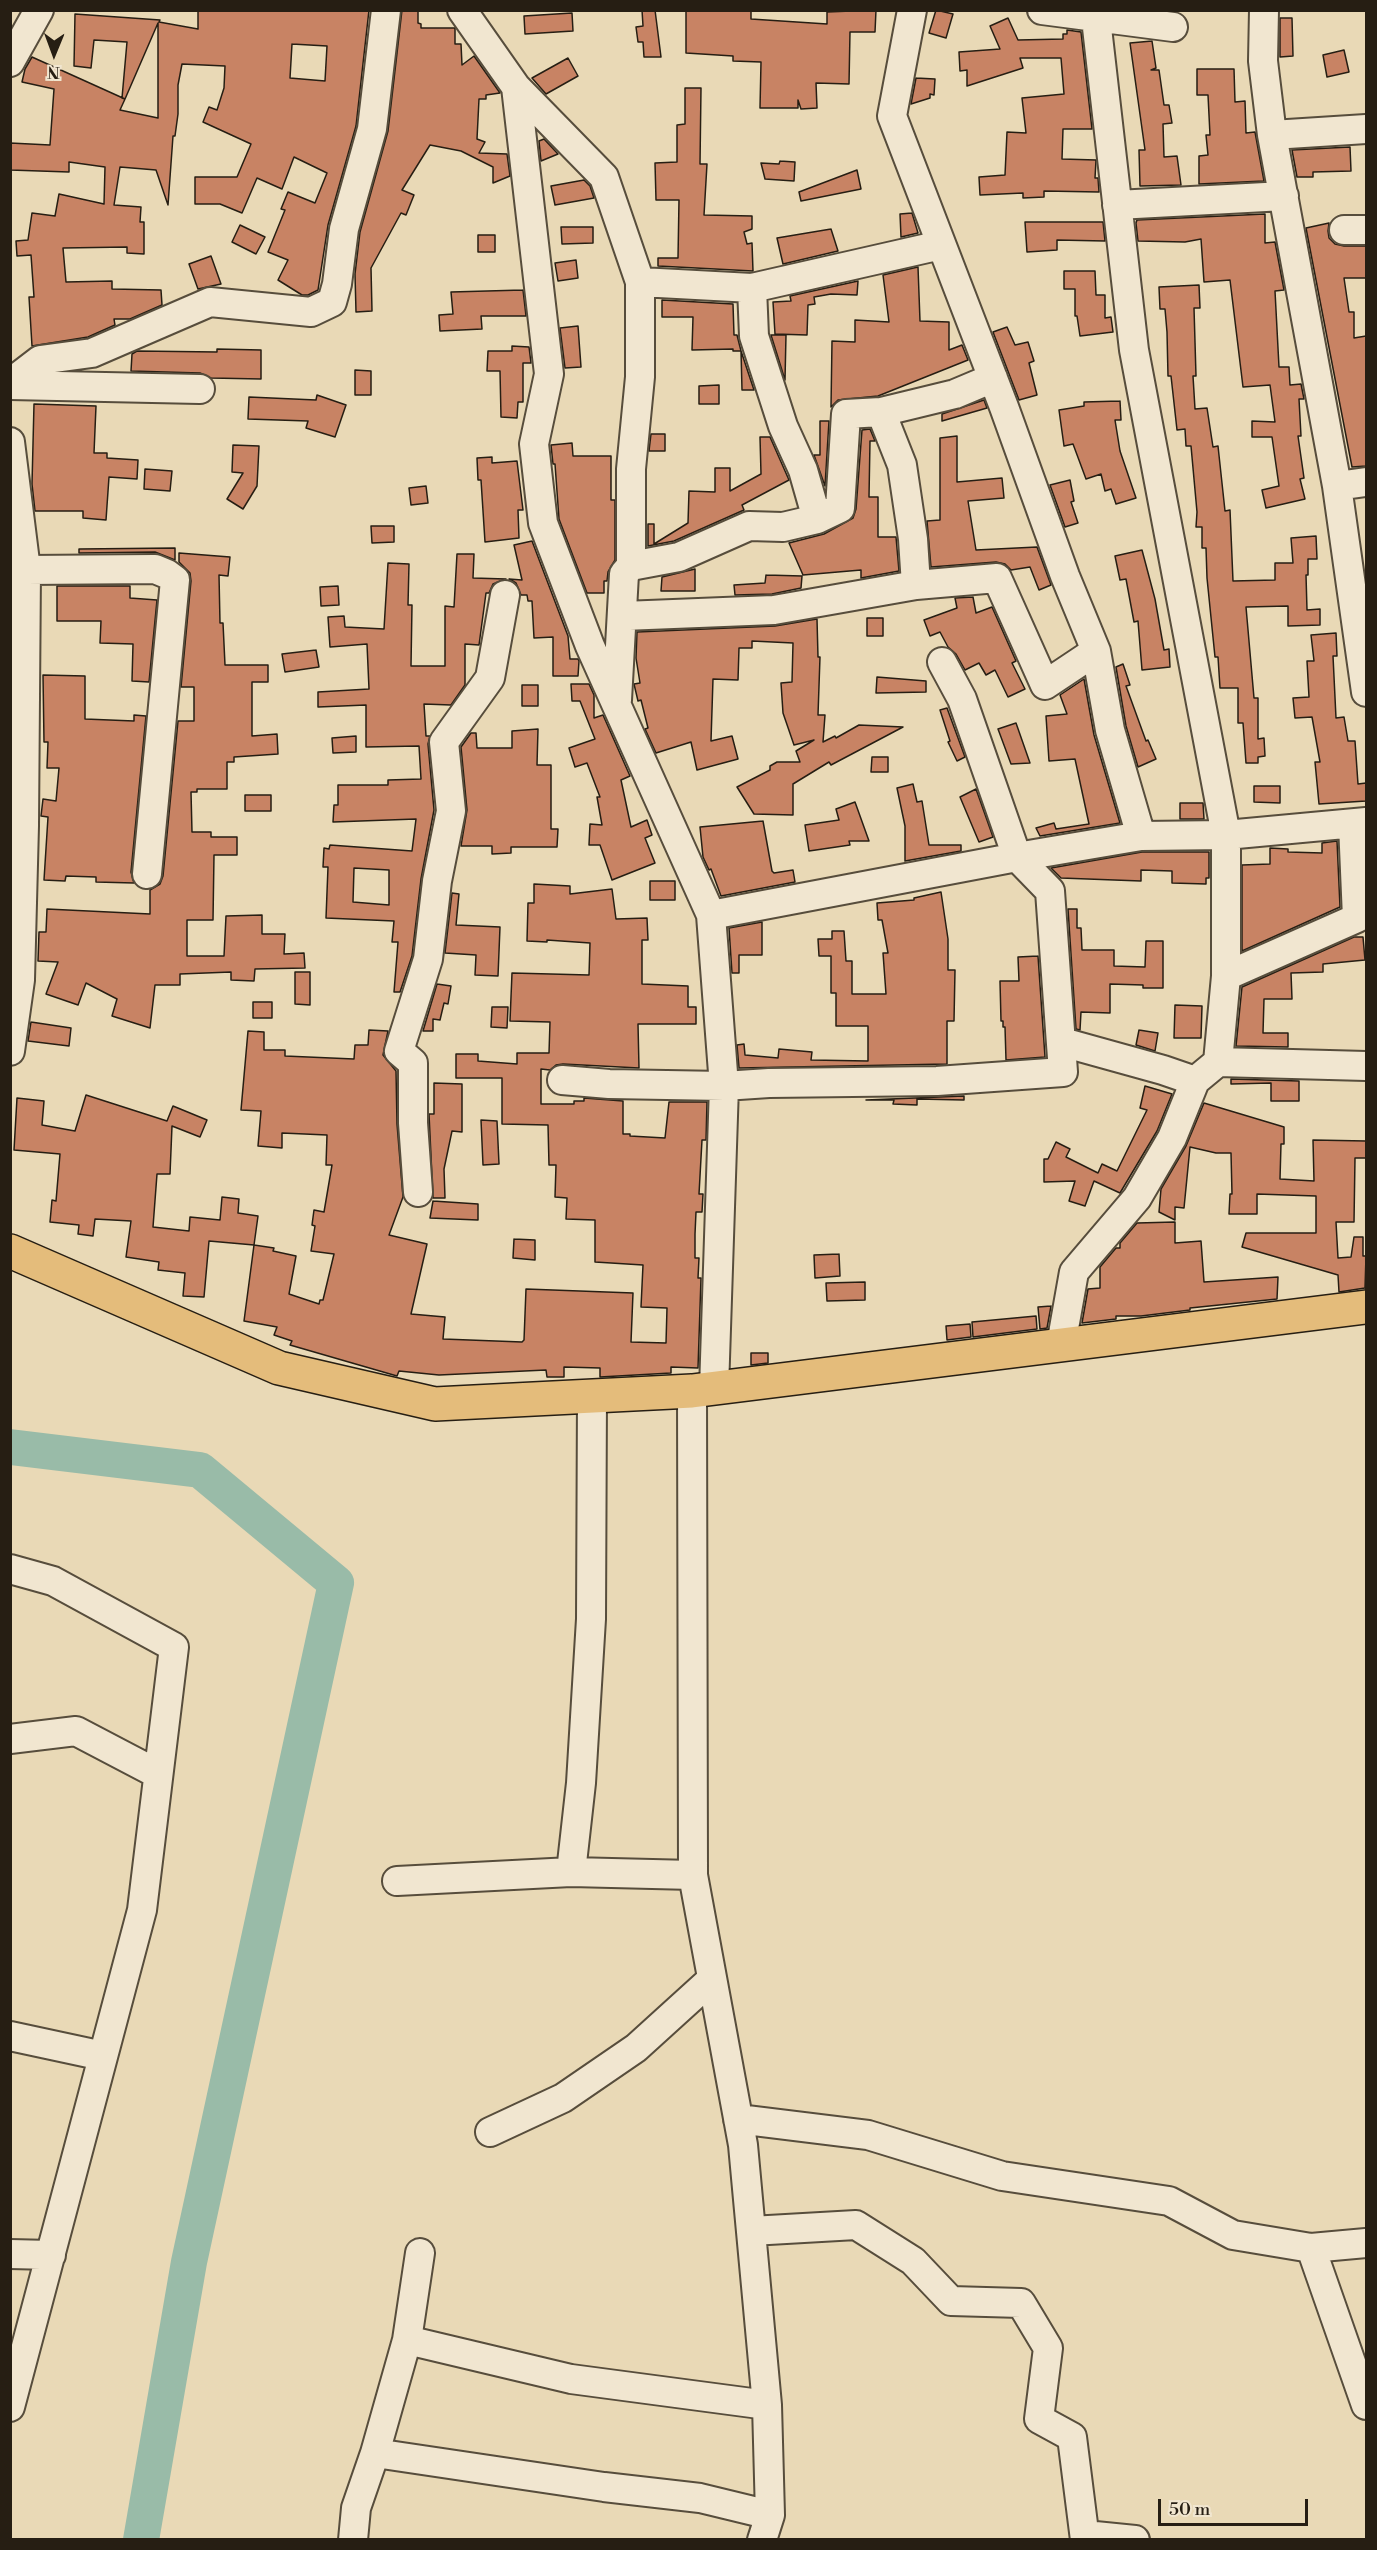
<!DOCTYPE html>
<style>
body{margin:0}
#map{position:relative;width:1377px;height:2550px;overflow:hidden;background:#e9d9b6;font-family:"Libre Bodoni",serif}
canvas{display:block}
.frame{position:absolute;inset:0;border:12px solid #261e13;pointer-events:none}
.north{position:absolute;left:24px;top:24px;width:60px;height:60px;-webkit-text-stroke:4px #f1e6d0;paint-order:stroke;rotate:181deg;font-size:16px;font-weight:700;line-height:24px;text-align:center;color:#261e13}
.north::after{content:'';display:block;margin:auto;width:21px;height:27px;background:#261e13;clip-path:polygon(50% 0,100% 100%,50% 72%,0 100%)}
.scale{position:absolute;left:1158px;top:2499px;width:150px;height:27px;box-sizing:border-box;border:3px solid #261e13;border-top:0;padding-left:8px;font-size:18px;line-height:21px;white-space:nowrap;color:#261e13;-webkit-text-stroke:4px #f1e6d0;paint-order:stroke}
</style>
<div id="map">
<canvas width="1377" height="2550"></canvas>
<div class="frame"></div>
<div class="north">N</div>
<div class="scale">50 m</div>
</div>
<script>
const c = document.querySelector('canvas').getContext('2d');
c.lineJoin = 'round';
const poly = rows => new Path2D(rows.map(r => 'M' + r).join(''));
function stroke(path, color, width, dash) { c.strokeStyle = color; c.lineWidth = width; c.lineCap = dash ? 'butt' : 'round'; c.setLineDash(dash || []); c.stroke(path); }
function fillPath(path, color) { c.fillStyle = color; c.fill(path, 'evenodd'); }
stroke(poly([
 [10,1447,200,1470,336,1583,189,2262,141,2540]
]), '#99bba8', 36);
const building = poly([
 [198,10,369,10,356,126,328,225,318,290,308,295,302,295,278,280,288,260,268,252,285,210,281,209,288,192,315,203,327,173,294,157,282,189,257,178,242,213,220,204,195,204,195,177,237,177,251,144,203,122,209,107,217,110,224,88,225,66,182,64,178,85,178,114,175,136,173,136,168,205,156,170,120,167,114,205,141,207,140,222,144,222,144,254,127,253,127,247,63,248,66,282,112,281,112,289,161,290,162,305,130,319,114,319,115,325,88,337,32,346,29,297,34,297,31,255,17,256,16,241,28,240,32,213,55,216,59,194,104,204,105,167,69,162,69,172,10,170,10,143,50,145,54,89,22,82,25,69,32,57,125,99,120,110,158,118,158,23,125,99,122,98,127,42,94,40,91,68,74,66,75,14,160,20,159,22,198,29,198,10],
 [292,44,327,46,325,81,290,78,292,44],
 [402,10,418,10,418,23,421,24,421,28,455,28,455,44,461,44,462,65,474,56,500,93,486,95,486,99,479,99,477,139,485,142,479,153,507,154,510,176,493,183,493,167,461,151,430,145,402,190,414,195,406,215,401,213,371,268,372,311,356,312,355,274,360,232,388,131,402,10],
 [642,10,655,10,661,57,644,57,643,42,638,42,636,27,643,26,642,10],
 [686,10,751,10,751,19,827,24,827,12,876,10,875,32,850,32,849,84,816,83,817,108,801,109,798,100,798,108,760,108,761,62,733,61,733,56,686,53,686,10],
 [936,10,953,14,946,38,929,33,936,10],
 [572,13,573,31,525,34,524,16,572,13],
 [1008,18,1018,40,1063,39,1063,34,1067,34,1067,30,1081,32,1092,129,1063,129,1062,159,1096,160,1095,178,1098,178,1099,192,1044,191,1044,197,1023,198,1023,193,980,195,979,177,1005,175,1007,132,1026,133,1022,98,1064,94,1061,58,1020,58,1023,68,967,86,967,70,960,71,959,52,1000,49,990,26,1008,18],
 [1280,18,1292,18,1293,56,1280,57,1280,18],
 [1152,41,1156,68,1151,70,1159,70,1164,105,1169,105,1172,123,1163,124,1164,157,1177,156,1181,185,1140,186,1139,150,1145,150,1130,43,1152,41],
 [1344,50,1349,72,1327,77,1323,55,1344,50],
 [568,58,578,76,546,94,532,78,568,58],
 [1197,69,1234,69,1235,102,1245,101,1246,133,1255,132,1264,181,1199,184,1199,156,1208,155,1206,135,1210,135,1208,95,1197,95,1197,69],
 [916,78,935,79,934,95,930,94,930,98,911,104,916,78],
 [685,88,701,88,700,164,707,164,704,215,752,216,752,229,744,232,747,244,752,243,753,271,658,266,658,258,678,258,679,200,656,200,655,163,677,162,677,125,685,124,685,88],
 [544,139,558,154,541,161,539,141,544,139],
 [1350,147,1351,171,1313,172,1313,177,1297,177,1292,150,1350,147],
 [780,161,795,162,794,181,765,179,761,163,779,164,780,161],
 [857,170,861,189,801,201,799,192,857,170],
 [584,180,590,186,594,198,555,205,551,186,584,180],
 [912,213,918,233,901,237,900,214,912,213],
 [1265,214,1265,243,1275,242,1284,290,1275,291,1279,367,1289,367,1290,385,1301,384,1304,399,1299,399,1301,436,1298,436,1304,478,1300,479,1305,499,1266,508,1262,490,1279,486,1272,437,1252,437,1252,421,1275,422,1270,385,1243,387,1230,280,1204,282,1201,239,1185,242,1138,241,1136,223,1137,220,1265,214],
 [1025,222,1103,222,1105,241,1057,240,1057,250,1027,252,1025,222],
 [1329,223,1328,231,1329,238,1335,244,1344,246,1366,246,1366,278,1344,278,1349,312,1354,312,1354,338,1366,336,1366,466,1352,467,1306,228,1329,223],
 [240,225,265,237,256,254,232,242,240,225],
 [561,227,593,227,593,243,562,244,561,227],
 [831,229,838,251,783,264,777,238,831,229],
 [478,235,495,235,495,252,478,252,478,235],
 [211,256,221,284,198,289,189,264,211,256],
 [576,260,578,278,558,281,555,263,576,260],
 [918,267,920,321,949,322,949,350,962,345,968,360,878,396,838,400,831,407,832,341,855,342,855,320,889,322,883,275,918,267],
 [1064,271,1095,271,1096,295,1105,295,1105,318,1111,317,1113,332,1080,336,1077,316,1075,316,1075,289,1064,289,1064,271],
 [858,281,857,295,831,294,814,297,815,304,808,305,807,335,775,334,773,302,791,301,790,296,858,281],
 [1199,285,1200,308,1194,308,1196,376,1193,376,1195,409,1207,408,1213,447,1218,446,1225,511,1230,510,1233,581,1275,580,1275,563,1293,563,1291,538,1316,536,1317,559,1308,559,1308,575,1306,575,1307,610,1320,609,1320,625,1288,626,1288,606,1246,607,1254,698,1258,698,1258,739,1264,738,1265,756,1258,757,1258,763,1246,763,1243,723,1238,723,1238,688,1220,688,1218,657,1215,657,1207,578,1206,548,1202,548,1202,527,1196,527,1197,512,1191,446,1186,446,1185,429,1177,430,1171,376,1168,376,1167,332,1165,309,1160,309,1159,287,1199,285],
 [523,290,526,316,481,316,482,329,440,331,439,315,453,314,451,292,523,290],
 [662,300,733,304,734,335,737,335,741,351,733,351,733,349,692,350,693,317,662,317,662,300],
 [578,326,581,367,565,368,560,328,578,326],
 [1007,327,1015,345,1028,342,1034,361,1029,363,1037,395,1019,400,993,332,1007,327],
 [771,335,786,335,785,380,771,335],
 [512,346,529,347,531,363,523,363,523,402,518,402,517,418,501,417,500,371,487,371,488,351,512,351,512,346],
 [217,349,261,350,261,379,211,378,200,373,131,371,132,354,137,351,217,352,217,349],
 [741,351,754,390,742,390,741,351],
 [355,370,371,371,371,395,355,395,355,370],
 [719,385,719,404,699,404,699,386,719,385],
 [317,395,346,405,335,437,306,428,308,421,248,419,249,397,316,400,317,395],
 [984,400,987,408,942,421,942,414,984,400],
 [1120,401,1121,420,1115,420,1120,451,1136,498,1116,504,1111,489,1105,491,1101,474,1086,479,1073,444,1064,446,1059,410,1084,406,1084,402,1120,401],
 [34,404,96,406,94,453,107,453,107,458,138,460,137,479,109,477,106,520,83,518,83,511,35,511,32,484,34,404],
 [820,421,829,421,825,486,814,455,820,455,820,421],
 [870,429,875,441,870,441,869,497,878,497,878,537,896,537,899,571,861,578,861,570,803,575,789,543,824,534,853,518,856,509,862,430,870,429],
 [651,434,665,434,665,451,649,451,651,434],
 [957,436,957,482,1002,478,1004,498,968,501,976,550,1037,547,1051,585,1039,590,1030,567,1011,570,1005,564,996,562,931,567,927,521,940,520,940,438,957,436],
 [760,437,770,437,789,480,742,505,744,510,674,541,648,546,648,524,654,524,654,544,688,523,689,491,715,492,715,468,730,468,730,491,761,474,760,437],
 [572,443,573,456,611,456,611,500,615,500,615,560,608,572,607,581,604,581,604,593,587,593,559,519,555,464,553,464,551,445,572,443],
 [233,445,259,446,257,486,243,509,227,499,243,473,232,472,233,445],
 [492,457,492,463,517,461,523,510,518,510,519,538,485,542,481,480,478,480,477,458,492,457],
 [145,469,172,471,170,491,144,489,145,469],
 [1070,480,1074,501,1071,502,1078,523,1065,527,1050,485,1070,480],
 [426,486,428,503,411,505,409,488,426,486],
 [371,526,394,526,394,542,372,543,371,526],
 [532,541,568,636,570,659,578,659,579,661,578,676,553,676,553,637,534,638,532,601,528,601,527,595,521,595,516,583,509,579,522,580,514,545,532,541],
 [175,548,175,560,155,552,79,553,79,549,175,548],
 [1142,550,1155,599,1164,650,1169,649,1170,667,1142,670,1138,621,1134,622,1126,579,1120,580,1115,556,1142,550],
 [179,553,230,557,228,576,219,575,220,623,223,623,225,665,268,665,268,682,252,682,252,736,277,734,278,754,234,757,234,762,227,762,227,789,197,789,197,792,191,792,192,832,211,832,211,837,237,837,237,855,214,855,213,920,187,920,187,956,224,956,226,916,262,915,262,934,285,934,284,954,304,953,305,968,255,969,254,981,231,980,231,972,180,974,180,985,155,985,150,1028,112,1016,117,999,86,983,78,1005,46,994,58,962,38,961,39,932,46,932,47,909,150,914,150,890,160,884,163,876,178,721,194,721,194,687,181,687,191,581,190,573,179,562,179,553],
 [457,554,474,554,473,578,506,579,493,584,489,593,486,593,479,645,465,644,465,685,451,705,424,704,426,736,430,736,428,744,434,810,421,879,412,956,400,992,394,992,398,942,392,942,394,921,326,918,328,867,323,867,324,848,329,849,330,845,412,851,416,819,333,822,334,805,338,805,338,785,388,785,388,780,421,779,419,746,366,747,366,705,318,707,318,692,369,689,367,644,330,647,328,617,344,616,345,627,384,629,388,563,409,564,408,605,412,605,411,666,445,666,445,606,454,607,457,554],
 [354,868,389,870,389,905,353,902,354,868],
 [695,569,695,591,661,591,662,577,695,569],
 [766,575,802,576,801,588,772,594,735,595,734,585,765,583,766,575],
 [57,586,130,586,130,598,157,600,149,682,132,681,133,644,100,643,101,621,57,621,57,586],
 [338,586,339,605,321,606,320,587,338,586],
 [973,597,976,613,992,607,1016,661,1012,663,1025,689,1008,697,995,670,986,675,979,663,965,670,956,654,948,647,940,632,930,636,924,620,957,608,955,598,973,597],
 [867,618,883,618,883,636,867,636,867,618],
 [817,619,818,657,820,657,818,715,825,715,823,742,835,736,836,738,859,725,903,727,831,765,829,762,793,784,793,815,754,814,737,787,770,770,770,766,777,762,800,762,796,751,814,740,794,745,783,713,781,683,792,682,793,643,752,641,752,648,739,648,738,680,713,679,711,741,732,736,738,759,697,770,691,742,656,753,645,729,648,728,641,700,638,701,634,684,640,683,636,658,637,632,775,626,817,619],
 [1336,633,1337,656,1333,656,1336,718,1344,717,1348,741,1355,741,1358,784,1366,783,1366,801,1319,804,1315,762,1320,762,1312,717,1295,718,1293,698,1309,697,1307,661,1314,661,1311,635,1336,633],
 [316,650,319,667,285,672,282,654,316,650],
 [1123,664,1130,685,1126,686,1146,741,1148,740,1156,759,1138,767,1126,726,1116,667,1123,664],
 [43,675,85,676,85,719,134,721,134,715,146,716,131,872,134,883,96,882,96,877,66,876,65,881,44,880,48,817,41,816,43,799,56,801,59,768,47,768,48,742,44,742,43,675],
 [877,677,926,681,926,692,876,693,877,677],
 [1084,679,1094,735,1120,823,1040,836,1036,828,1054,823,1056,829,1089,824,1075,759,1049,761,1046,716,1067,714,1060,695,1084,679],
 [571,684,589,684,594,695,594,718,603,715,630,776,621,780,631,827,647,820,652,835,645,838,655,863,612,880,600,845,589,845,590,824,602,825,597,797,600,797,587,763,575,767,569,748,595,739,580,701,572,701,571,684],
 [522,685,538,685,538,706,522,706,522,685],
 [947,708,965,757,957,761,948,742,950,741,940,710,947,708],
 [1016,723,1030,763,1011,764,998,729,1016,723],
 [538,729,537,765,551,765,551,829,558,829,557,847,511,847,511,853,492,854,492,846,461,846,467,810,461,747,471,733,476,733,477,748,512,748,512,731,538,729],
 [356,736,356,752,333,753,332,738,356,736],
 [872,757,888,757,888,772,871,772,872,757],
 [913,784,917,802,922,801,929,845,961,845,961,851,905,861,905,826,897,788,913,784],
 [1254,786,1280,786,1280,803,1254,802,1254,786],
 [976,789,993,837,979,842,960,797,976,789],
 [245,795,271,795,271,811,245,811,245,795],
 [855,802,869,841,849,841,850,845,809,851,805,825,839,820,836,809,855,802],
 [1180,803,1203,803,1204,819,1180,819,1180,803],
 [763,821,772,871,774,873,793,870,795,882,721,896,711,869,709,870,703,857,700,827,763,821],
 [1337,841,1340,907,1242,951,1242,865,1270,864,1270,848,1288,849,1288,852,1322,853,1322,843,1337,841],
 [1142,852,1209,852,1209,878,1206,878,1206,884,1172,883,1172,871,1141,870,1141,881,1061,878,1051,868,1142,852],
 [650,881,675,881,675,900,650,900,650,881],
 [534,884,570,886,570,894,612,889,616,919,647,918,648,940,642,940,642,984,688,986,688,1007,696,1007,696,1024,638,1024,639,1068,563,1064,556,1065,550,1070,541,1069,541,1104,574,1104,574,1101,584,1101,584,1098,623,1101,623,1134,630,1134,630,1136,665,1138,669,1102,707,1102,706,1140,702,1140,699,1194,703,1194,702,1212,696,1212,695,1234,695,1258,699,1258,698,1278,701,1278,698,1368,671,1367,671,1373,600,1377,600,1368,564,1367,564,1377,547,1377,546,1370,439,1375,399,1371,397,1376,290,1345,292,1341,274,1335,277,1327,244,1321,254,1245,274,1248,273,1251,296,1256,289,1294,319,1304,320,1300,323,1300,334,1254,311,1251,315,1226,312,1225,314,1210,324,1212,332,1165,326,1165,327,1135,282,1133,282,1148,258,1146,261,1111,241,1110,248,1031,264,1032,264,1050,285,1050,285,1056,354,1059,355,1045,368,1045,369,1030,388,1031,383,1055,396,1071,397,1124,403,1197,389,1235,427,1244,411,1314,445,1317,443,1339,522,1342,524,1340,526,1289,633,1293,631,1342,666,1343,667,1308,641,1307,643,1265,595,1262,595,1220,566,1219,567,1198,555,1197,556,1165,549,1165,548,1125,502,1124,502,1078,456,1078,456,1054,478,1054,478,1061,517,1064,517,1053,549,1053,550,1022,510,1021,512,973,589,975,590,943,547,940,547,942,527,941,528,903,534,903,534,884],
 [941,892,948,939,948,970,955,970,954,1021,947,1021,947,1064,739,1068,737,1045,744,1044,745,1055,778,1058,779,1049,812,1052,811,1060,868,1061,868,1026,836,1026,836,993,831,993,831,956,819,956,818,939,832,939,832,931,844,931,846,961,852,961,852,994,886,994,883,953,888,953,882,920,878,920,877,903,914,900,914,898,941,892],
 [452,893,459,894,456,925,500,927,498,976,475,975,476,955,445,953,452,893],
 [1068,909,1077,909,1077,928,1081,928,1082,950,1114,950,1114,966,1145,967,1146,941,1163,941,1163,988,1143,988,1143,985,1110,984,1110,1013,1081,1012,1080,1030,1076,1029,1068,909],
 [762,922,762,955,739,955,739,973,732,973,729,928,762,922],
 [1354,937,1363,937,1365,960,1323,964,1323,972,1291,973,1292,999,1264,999,1263,1033,1288,1033,1288,1047,1236,1046,1242,987,1354,937],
 [1038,956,1045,1057,1006,1060,1005,1027,1003,1027,1003,1021,1001,1021,1000,981,1019,981,1018,957,1038,956],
 [295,972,310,972,310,1005,295,1004,295,972],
 [437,984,451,986,448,1004,444,1003,440,1020,433,1019,433,1031,423,1031,437,984],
 [253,1002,272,1002,272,1018,253,1018,253,1002],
 [1175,1005,1202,1006,1201,1038,1174,1038,1175,1005],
 [492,1007,508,1007,507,1028,491,1027,492,1007],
 [31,1022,71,1028,69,1046,28,1041,31,1022],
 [1139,1030,1158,1033,1155,1051,1136,1045,1139,1030],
 [1231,1079,1299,1081,1299,1101,1271,1101,1271,1083,1231,1084,1231,1079],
 [434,1083,462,1084,462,1132,452,1131,444,1169,445,1198,433,1198,429,1114,434,1114,434,1083],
 [1145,1086,1172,1094,1157,1131,1120,1193,1094,1181,1085,1206,1069,1201,1075,1181,1044,1182,1044,1159,1048,1159,1056,1142,1070,1149,1066,1157,1098,1173,1102,1164,1117,1171,1147,1110,1140,1108,1145,1086],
 [86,1095,167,1121,173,1106,207,1120,200,1137,172,1126,170,1174,157,1174,153,1227,189,1231,190,1217,220,1220,222,1197,239,1199,238,1213,258,1216,254,1245,209,1241,204,1297,183,1296,185,1273,158,1270,159,1262,126,1257,131,1221,95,1219,93,1236,78,1234,79,1225,50,1222,52,1200,56,1201,60,1154,14,1150,17,1098,44,1101,42,1125,75,1131,86,1095],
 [964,1096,964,1100,917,1099,917,1105,893,1104,894,1100,866,1100,964,1096],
 [1204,1103,1284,1127,1284,1144,1281,1144,1280,1179,1314,1181,1313,1140,1366,1141,1366,1158,1355,1158,1354,1222,1336,1222,1338,1258,1351,1257,1354,1237,1363,1237,1363,1256,1366,1256,1365,1288,1339,1292,1338,1275,1242,1247,1246,1233,1316,1233,1316,1196,1257,1194,1257,1214,1229,1214,1230,1194,1232,1194,1231,1153,1216,1153,1190,1147,1184,1208,1175,1207,1175,1220,1159,1212,1161,1189,1186,1146,1204,1103],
 [481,1120,497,1121,499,1164,483,1165,481,1120],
 [433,1201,478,1204,478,1220,430,1218,433,1201],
 [1175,1222,1175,1243,1201,1241,1204,1282,1278,1277,1277,1299,1190,1308,1190,1310,1141,1316,1116,1316,1116,1319,1082,1323,1088,1289,1100,1288,1100,1267,1116,1248,1120,1248,1120,1243,1137,1223,1175,1222],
 [514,1239,535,1240,535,1260,513,1258,514,1239],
 [839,1254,840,1276,815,1278,814,1255,839,1254],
 [865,1282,865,1300,827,1301,826,1283,865,1282],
 [1051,1306,1047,1328,1040,1329,1038,1307,1051,1306],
 [1036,1316,1037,1329,973,1337,972,1322,1036,1316],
 [970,1324,971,1337,947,1340,946,1326,970,1324],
 [751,1353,768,1353,768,1363,751,1365,751,1353]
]);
fillPath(building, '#c88364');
stroke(building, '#261e13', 1.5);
const minor = poly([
 [462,10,516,87,549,374,534,444,543,523,590,646,711,915,724,1086,714,1389],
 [912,10,892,116,1004,407,1065,576,1096,651,1110,730,1141,836],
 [1042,10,1173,27],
 [1264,10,1263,61,1272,135,1337,486],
 [10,62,39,10],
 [516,87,604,177,640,282,752,288,941,245],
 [1272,135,1366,129],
 [1117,205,1284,196],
 [1344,230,1366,230],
 [752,288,754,336,783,426,803,470,817,519],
 [10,383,40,360,92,353,210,302,311,312,332,302,337,284,344,229,372,129,386,10],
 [10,385,200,389],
 [10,442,26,570,24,826,20,980,10,1051],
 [1366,482,1337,486,1366,692],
 [631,566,631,469,640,377,640,282],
 [26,570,155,569,167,574,175,580,147,874],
 [916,585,997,578,1045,685,1096,651],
 [623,616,774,610,916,585,913,539,902,465,881,412],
 [617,700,624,574,631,566,679,557,749,526,783,527,817,519,840,508,846,414,881,412,955,394,993,378],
 [711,915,1017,857,1141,836,1226,835,1366,822],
 [1226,976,1357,918,1353,824],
 [1062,1042,1163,1070,1195,1081],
 [1218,1062,1366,1066],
 [562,1080,609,1084,724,1086,769,1083,937,1081,1063,1072,1050,891,1017,857,962,699,942,662],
 [418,1192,413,1123,413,1063,399,1051,428,959,437,881,451,811,444,742,490,678,505,595],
 [1061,1345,1074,1272,1137,1198,1172,1138,1195,1081,1218,1062,1226,976,1226,835,1134,350,1096,19],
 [692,1391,693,1875,743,2145,767,2405,770,2515,762,2540],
 [10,1569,53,1581,174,1647,142,1910,10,2407],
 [10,1739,76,1731,158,1774],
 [571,1872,581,1783,591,1619,592,1396],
 [397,1881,571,1872,693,1875],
 [10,2036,103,2056],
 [738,2119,868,2135,1002,2176,1169,2201,1233,2235,1311,2248,1366,2243],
 [490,2132,563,2098,636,2048,712,1979],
 [751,2231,856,2225,913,2261,951,2301,1021,2303,1048,2348,1039,2419,1072,2437,1085,2540],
 [1311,2248,1366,2405],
 [420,2253,407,2340,571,2379,767,2405],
 [10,2254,51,2255],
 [375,2453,407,2340],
 [1085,2535,1135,2540],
 [353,2540,356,2508,375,2453,604,2487,700,2498,770,2515]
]);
const major = poly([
 [10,1251,279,1368,435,1404,692,1391,1366,1307]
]);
stroke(minor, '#574d3c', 32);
stroke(major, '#261e13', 36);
stroke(minor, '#f1e6d0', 28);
stroke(major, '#e4bc7b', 33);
</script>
